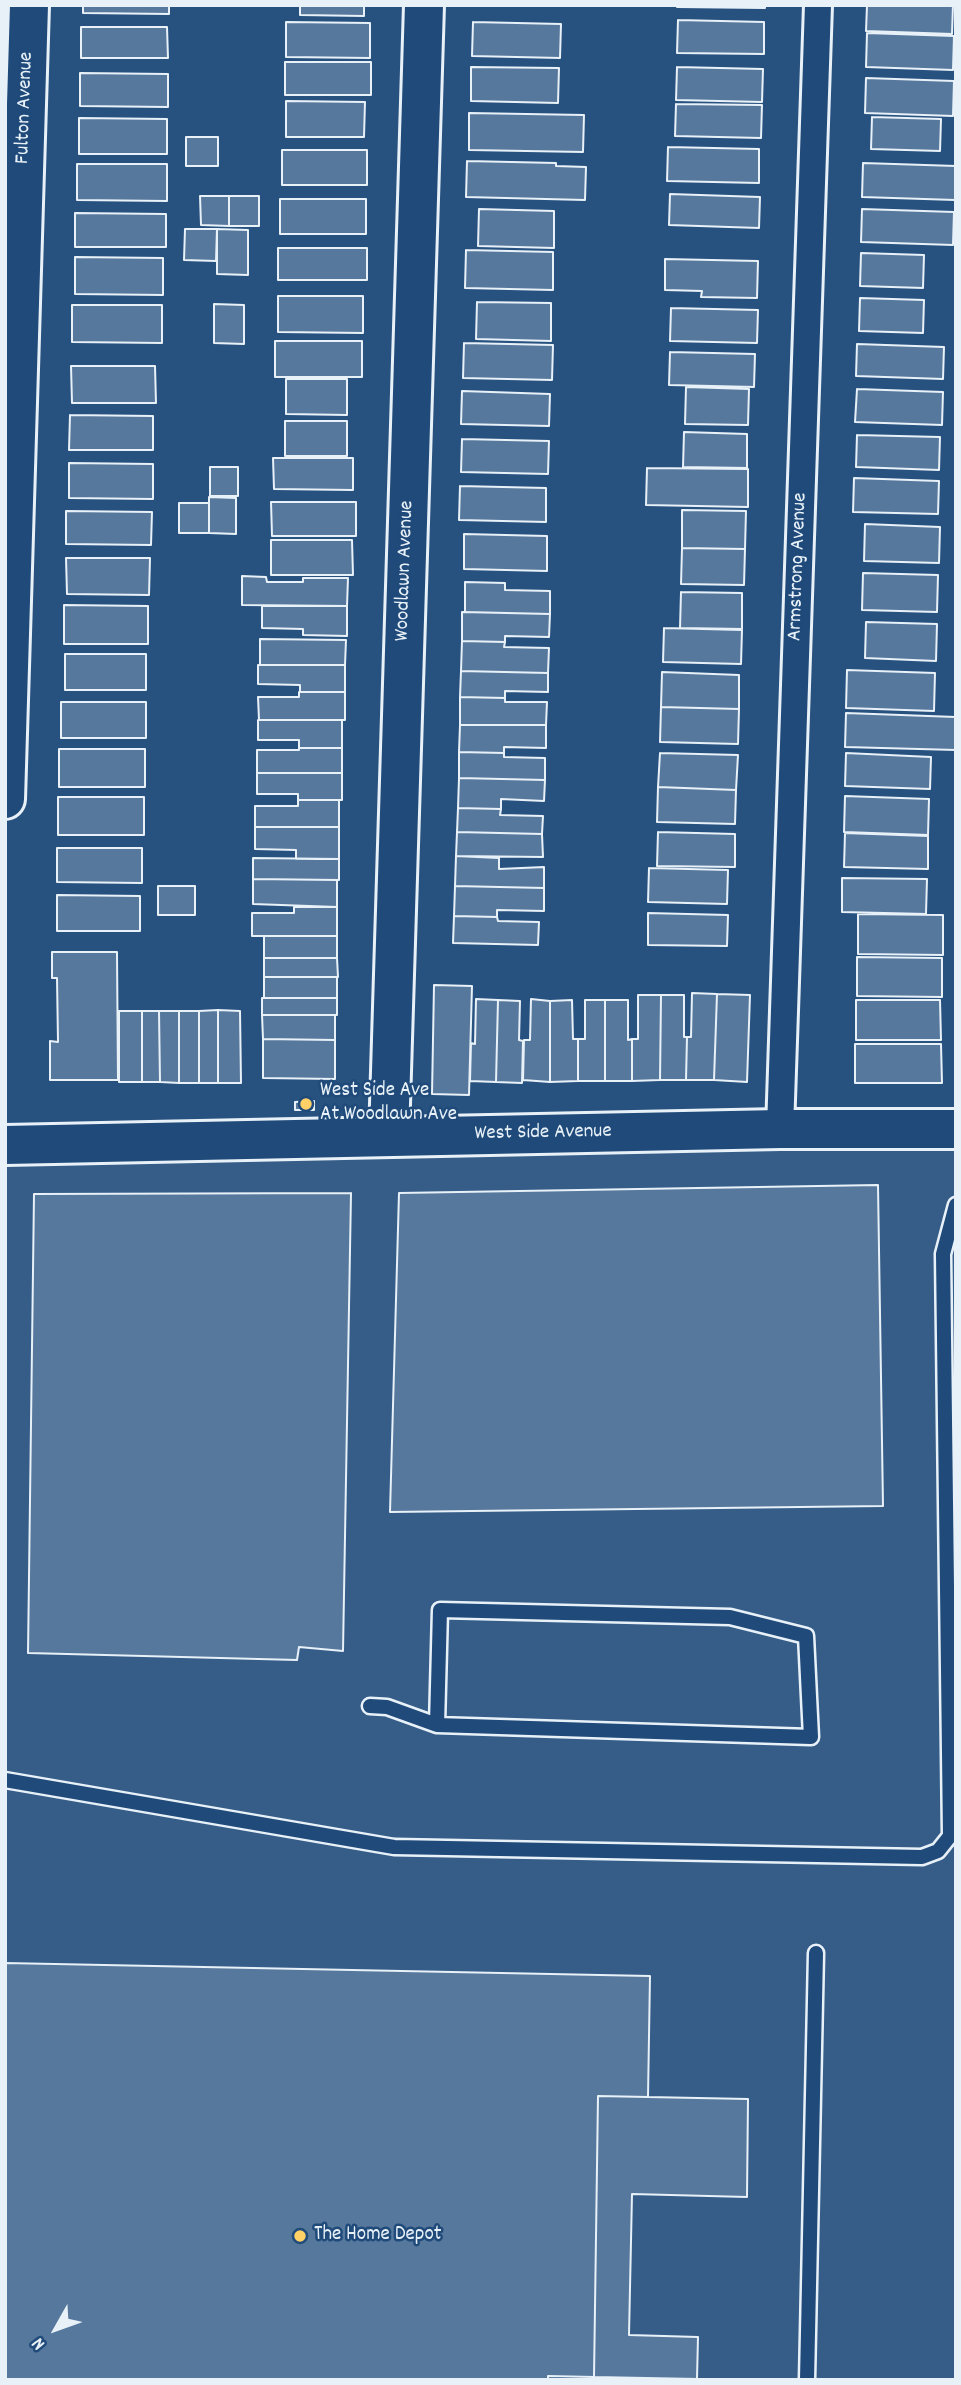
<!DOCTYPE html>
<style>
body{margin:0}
#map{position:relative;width:961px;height:2385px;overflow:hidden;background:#27517f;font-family:Dekko,sans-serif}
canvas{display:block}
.frame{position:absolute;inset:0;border:7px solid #e8f1f8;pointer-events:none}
.north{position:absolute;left:21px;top:2294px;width:70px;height:70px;-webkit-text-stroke:5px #1f4a7a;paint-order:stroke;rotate:230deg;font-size:19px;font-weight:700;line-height:28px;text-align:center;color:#e8f1f8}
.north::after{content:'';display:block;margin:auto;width:24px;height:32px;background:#e8f1f8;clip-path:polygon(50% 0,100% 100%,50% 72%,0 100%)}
</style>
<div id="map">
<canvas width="961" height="2385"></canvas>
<div class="frame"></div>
<div class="north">N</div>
</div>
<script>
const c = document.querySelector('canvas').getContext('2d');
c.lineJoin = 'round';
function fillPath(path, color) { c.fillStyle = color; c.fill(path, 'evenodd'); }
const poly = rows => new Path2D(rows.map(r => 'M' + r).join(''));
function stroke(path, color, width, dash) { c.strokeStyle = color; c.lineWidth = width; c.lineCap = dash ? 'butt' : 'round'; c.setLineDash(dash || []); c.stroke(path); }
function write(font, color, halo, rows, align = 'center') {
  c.font = font + ' Dekko,sans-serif'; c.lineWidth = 5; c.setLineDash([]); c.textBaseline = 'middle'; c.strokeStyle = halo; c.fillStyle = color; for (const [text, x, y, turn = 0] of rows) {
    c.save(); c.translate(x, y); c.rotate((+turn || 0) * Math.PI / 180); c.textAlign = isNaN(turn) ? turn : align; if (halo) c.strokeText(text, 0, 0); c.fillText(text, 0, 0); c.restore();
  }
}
fillPath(poly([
 [956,1148,956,2380,5,2380,7,1162]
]), '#355d88');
const building = poly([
 [83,5,169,5,169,14,83,13,83,5],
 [300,5,364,5,364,16,300,15,300,5],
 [677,5,765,5,765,8,677,7,677,5],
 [867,5,953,5,952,34,866,31,867,5],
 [678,20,764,22,764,54,677,53,678,20],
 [286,22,370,23,370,58,286,57,286,22],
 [473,22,561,24,560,58,472,56,473,22],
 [81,27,167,27,168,58,81,58,81,27],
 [867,33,954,36,953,70,866,67,867,33],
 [285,62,371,62,371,95,285,95,285,62],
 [471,67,559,68,558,103,471,101,471,67],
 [677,67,763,69,762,102,676,100,677,67],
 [80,73,168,74,168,107,80,106,80,73],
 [866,78,954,81,953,116,865,113,866,78],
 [286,101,365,102,364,137,286,137,286,101],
 [676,104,762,105,761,138,675,136,676,104],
 [469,113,584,115,583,152,469,150,469,113],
 [872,117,941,119,940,151,871,149,872,117],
 [79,118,167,119,167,154,79,154,79,118],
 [186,137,218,137,218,166,186,166,186,137],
 [668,147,759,149,759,183,667,181,668,147],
 [282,150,367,150,367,185,282,185,282,150],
 [467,161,556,163,556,166,586,167,585,200,466,197,467,161],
 [863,163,956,166,955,200,862,197,863,163],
 [77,164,167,164,167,201,77,200,77,164],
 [670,194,760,197,759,228,669,225,670,194],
 [200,196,229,196,229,226,201,225,200,196],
 [229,196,259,196,259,226,229,226,229,196],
 [280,199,366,199,366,234,280,234,280,199],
 [479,209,554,211,554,248,478,246,479,209],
 [862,209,954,212,953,245,861,242,862,209],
 [75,213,166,214,166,247,75,247,75,213],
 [185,229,217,229,216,261,184,260,185,229],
 [217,229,248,230,248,275,217,274,217,229],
 [278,248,367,248,367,280,278,280,278,248],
 [466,250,553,252,553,290,465,288,466,250],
 [861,253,924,255,923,288,860,286,861,253],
 [75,257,163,258,163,295,75,294,75,257],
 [665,259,758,261,757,298,701,297,702,291,665,290,665,259],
 [278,296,363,296,363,333,278,332,278,296],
 [860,298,924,300,923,333,859,331,860,298],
 [477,302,551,303,551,341,476,339,477,302],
 [214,304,244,305,244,344,214,343,214,304],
 [72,305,162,305,162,343,72,342,72,305],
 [671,308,758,310,757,343,670,341,671,308],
 [275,341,362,341,362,377,275,377,275,341],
 [464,343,553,345,552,380,463,378,464,343],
 [857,344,944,347,943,379,856,376,857,344],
 [670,352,755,354,754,387,669,385,670,352],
 [71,366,155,366,156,403,72,403,71,366],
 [286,379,347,379,347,415,286,414,286,379],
 [686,387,749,389,748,425,685,424,686,387],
 [857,389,943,392,942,425,855,422,857,389],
 [462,391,550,394,549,426,461,424,462,391],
 [70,415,153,416,153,450,69,450,70,415],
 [285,421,347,421,347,456,285,456,285,421],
 [684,432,747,434,747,468,683,467,684,432],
 [857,435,940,437,939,470,856,467,857,435],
 [462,439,549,441,548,474,461,472,462,439],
 [273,458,353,458,353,490,274,489,273,458],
 [69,463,153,464,153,499,69,498,69,463],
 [210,467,238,467,238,496,210,496,210,467],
 [647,468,748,469,748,507,646,505,647,468],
 [854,478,939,481,938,514,853,512,854,478],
 [460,486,546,488,546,522,459,520,460,486],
 [209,497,236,498,236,534,209,533,209,497],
 [271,502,356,502,356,536,272,536,271,502],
 [179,503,209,503,209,533,179,533,179,503],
 [682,510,746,511,745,549,682,548,682,510],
 [66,511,152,512,151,545,66,544,66,511],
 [865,524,940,527,939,563,864,561,865,524],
 [464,534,547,536,547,571,464,569,464,534],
 [271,540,352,540,353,575,271,575,271,540],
 [682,548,745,549,744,585,681,584,682,548],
 [66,558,150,558,149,595,67,594,66,558],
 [863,573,938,575,937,612,862,610,863,573],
 [242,576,266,577,267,582,303,582,303,578,348,578,347,606,242,605,242,576],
 [465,582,505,583,505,590,550,591,550,614,465,612,465,582],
 [681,592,742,593,742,629,680,628,681,592],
 [64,605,148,606,148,644,64,644,64,605],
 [262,606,347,606,347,636,303,635,303,629,262,628,262,606],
 [462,612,550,614,549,637,505,636,505,642,462,641,462,612],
 [866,622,937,624,936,661,865,658,866,622],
 [664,628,742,630,741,664,663,662,664,628],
 [260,639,346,640,345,665,260,665,260,639],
 [462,641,505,642,504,647,549,648,548,673,461,671,462,641],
 [65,654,146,654,146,690,65,690,65,654],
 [258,665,345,665,345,692,300,692,300,685,258,684,258,665],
 [847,670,935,673,934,711,846,708,847,670],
 [461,671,548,673,548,692,505,691,505,698,460,697,461,671],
 [662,672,739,675,739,709,661,707,662,672],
 [299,692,345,692,345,720,259,720,258,697,299,697,299,692],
 [460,697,505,698,505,702,547,702,546,725,460,725,460,697],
 [61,702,146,702,146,738,61,738,61,702],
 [661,707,739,709,738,744,660,742,661,707],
 [846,713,956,717,956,750,845,747,846,713],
 [258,720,342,720,342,748,299,748,299,740,258,740,258,720],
 [460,725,546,725,546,748,504,747,504,753,459,752,460,725],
 [299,748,342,748,342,773,257,773,257,750,299,750,299,748],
 [59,749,145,749,145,787,59,787,59,749],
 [459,752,504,753,504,757,545,758,545,780,459,778,459,752],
 [660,753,738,755,736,790,658,787,660,753],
 [846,753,931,757,930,789,845,786,846,753],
 [257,773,342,773,342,800,298,800,298,794,257,794,257,773],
 [459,778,545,780,544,801,501,799,501,809,458,808,459,778],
 [658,787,736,790,735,824,657,822,658,787],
 [845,796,929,799,928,835,844,832,845,796],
 [58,797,144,797,144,835,58,835,58,797],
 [298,800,339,800,339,827,255,827,255,806,298,806,298,800],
 [458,808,501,809,500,815,543,816,542,834,457,832,458,808],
 [255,827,339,827,339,859,296,859,296,850,255,849,255,827],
 [457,832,542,834,543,857,456,856,457,832],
 [658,832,735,834,735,867,657,866,658,832],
 [845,833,928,836,928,869,844,867,845,833],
 [57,848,142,848,142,883,57,882,57,848],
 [456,856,499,858,499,869,544,867,544,888,455,886,456,856],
 [253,858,339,859,339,880,253,879,253,858],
 [649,868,728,870,727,904,648,902,649,868],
 [842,878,927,879,926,914,842,912,842,878],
 [253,879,337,880,337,907,253,904,253,879],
 [158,886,195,886,195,915,158,915,158,886],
 [455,886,544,888,544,911,497,910,497,917,454,916,455,886],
 [57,895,140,896,140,931,57,931,57,895],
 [294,907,337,907,337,936,252,936,252,913,294,913,294,907],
 [648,913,728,915,727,946,648,945,648,913],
 [858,914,943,915,943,955,858,954,858,914],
 [454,916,497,917,498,921,539,922,538,945,453,943,454,916],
 [264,936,337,936,337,958,264,958,264,936],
 [52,952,117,952,118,1080,50,1080,50,1041,58,1042,57,978,52,978,52,952],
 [857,957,942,958,942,997,857,996,857,957],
 [264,958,337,958,338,977,264,977,264,958],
 [264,977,337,977,337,998,264,998,264,977],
 [434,985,472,986,469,1095,432,1094,434,985],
 [692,993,717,994,714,1080,686,1080,687,1037,691,1037,692,993],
 [717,994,750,995,747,1082,714,1080,717,994],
 [638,995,661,995,660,1080,632,1081,632,1039,638,1039,638,995],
 [661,995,684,995,684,1037,687,1037,686,1080,660,1080,661,995],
 [262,998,337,998,337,1015,262,1015,262,998],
 [476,999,498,1000,496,1082,470,1081,471,1043,475,1044,476,999],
 [531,999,550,1001,550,1082,523,1080,524,1040,530,1040,531,999],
 [498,1000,520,1001,519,1040,523,1041,522,1083,496,1082,498,1000],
 [572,1000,573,1039,578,1039,578,1081,550,1082,550,1001,572,1000],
 [585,1000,605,1000,605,1081,578,1081,578,1039,585,1039,585,1000],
 [605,1000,628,1000,628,1040,632,1039,632,1081,605,1081,605,1000],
 [856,1000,940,1000,941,1040,856,1040,856,1000],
 [218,1010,240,1011,241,1083,218,1083,218,1010],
 [218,1010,218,1083,199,1083,199,1011,218,1010],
 [119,1011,142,1011,142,1082,119,1082,119,1011],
 [142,1011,159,1011,160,1082,142,1082,142,1011],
 [159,1011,179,1011,179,1083,160,1082,159,1011],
 [179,1011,199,1011,199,1083,179,1083,179,1011],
 [262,1015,335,1015,335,1040,263,1039,262,1015],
 [263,1039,335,1040,335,1079,263,1078,263,1039],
 [855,1044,941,1044,942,1083,855,1083,855,1044],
 [314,1101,314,1110,295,1110,295,1102,314,1101],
 [878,1185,883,1506,390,1512,399,1193,878,1185],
 [351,1193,343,1651,299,1647,297,1660,28,1653,34,1194,351,1193],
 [5,1963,650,1976,648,2097,598,2096,594,2377,548,2376,548,2380,5,2380,5,1963],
 [598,2096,748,2099,747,2197,632,2194,629,2335,698,2337,697,2379,594,2377,598,2096]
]);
fillPath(building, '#57789d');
stroke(building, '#e8f1f8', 2);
const lane = poly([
 [370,1706,387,1707,437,1725,811,1737,806,1636,730,1617,440,1610,437,1725],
 [5,1780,394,1847,922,1857,938,1851,950,1836,943,1254,956,1205],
 [807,2380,816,1953]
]);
const street = poly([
 [780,1129,818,5]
]);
const secondary = poly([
 [5,799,29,5],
 [389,1136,424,5],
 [5,1145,780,1129,956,1129]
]);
stroke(lane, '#e8f1f8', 19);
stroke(street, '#e8f1f8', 32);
stroke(secondary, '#e8f1f8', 44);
stroke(lane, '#1f4a7a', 14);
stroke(street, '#1f4a7a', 26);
stroke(secondary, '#1f4a7a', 38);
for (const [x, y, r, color] of [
 [306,1104,7,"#ffd166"],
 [300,2236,7,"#ffd166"]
]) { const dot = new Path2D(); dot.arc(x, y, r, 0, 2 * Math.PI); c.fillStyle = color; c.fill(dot); stroke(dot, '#1f4a7a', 2.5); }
write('21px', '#e8f1f8', '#1f4a7a', [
 ["Fulton Avenue",26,108,-88],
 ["Armstrong Avenue",799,567,-88],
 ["Woodlawn Avenue",406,571,-88],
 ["West Side Avenue",543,1134,-1]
]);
write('21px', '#e8f1f8', '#1f4a7a', [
 ["West Side Ave",320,1092],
 ["At Woodlawn Ave",320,1116],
 ["The Home Depot",314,2236]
], 'left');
</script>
